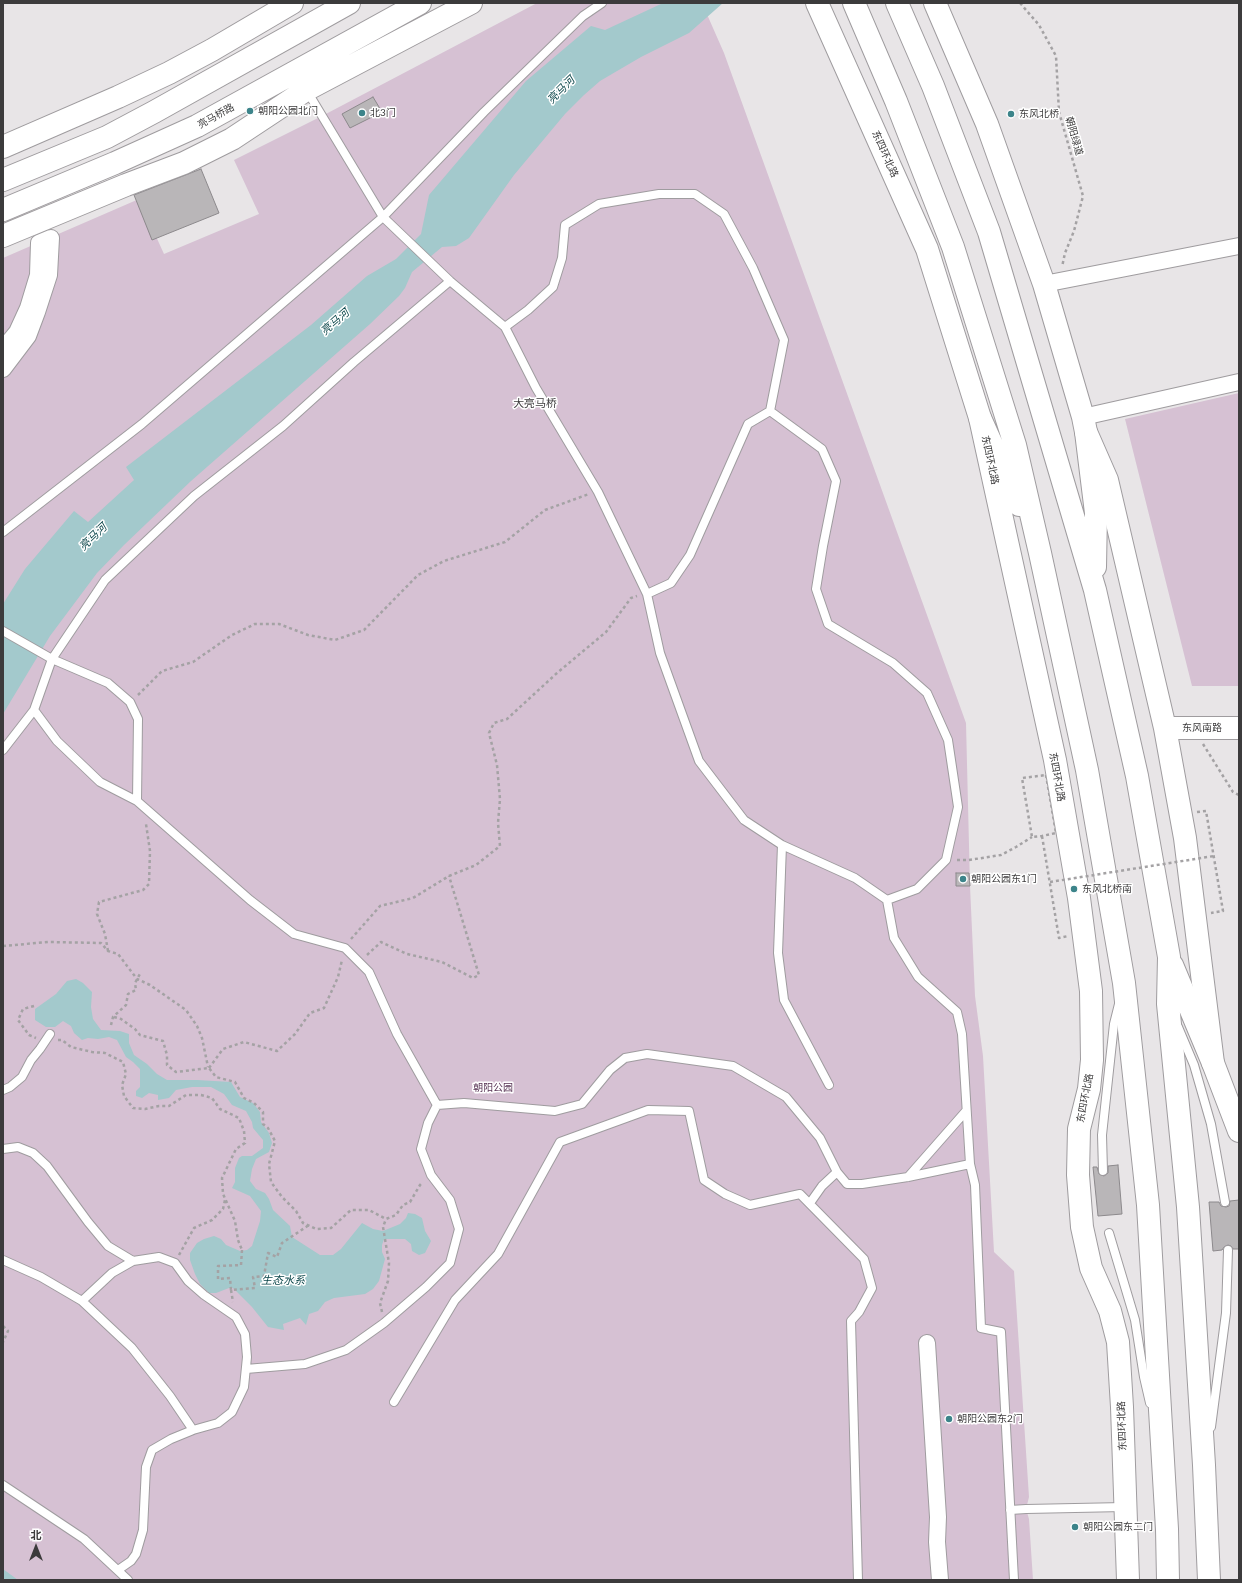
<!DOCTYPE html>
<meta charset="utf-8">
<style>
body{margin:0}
#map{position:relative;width:1242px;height:1583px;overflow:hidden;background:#e8e5e7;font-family:Lato,"Noto Sans SC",sans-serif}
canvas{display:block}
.frame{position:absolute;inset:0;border:4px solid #3c3b3c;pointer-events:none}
.north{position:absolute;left:16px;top:1527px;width:40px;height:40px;-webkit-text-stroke:3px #fff;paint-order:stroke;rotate:0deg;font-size:11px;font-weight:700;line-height:16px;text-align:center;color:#3c3b3c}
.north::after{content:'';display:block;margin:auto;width:14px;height:18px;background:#3c3b3c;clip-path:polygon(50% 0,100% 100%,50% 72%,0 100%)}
</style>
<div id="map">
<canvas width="1242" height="1583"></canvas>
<div class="frame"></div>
<div class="north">北</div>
</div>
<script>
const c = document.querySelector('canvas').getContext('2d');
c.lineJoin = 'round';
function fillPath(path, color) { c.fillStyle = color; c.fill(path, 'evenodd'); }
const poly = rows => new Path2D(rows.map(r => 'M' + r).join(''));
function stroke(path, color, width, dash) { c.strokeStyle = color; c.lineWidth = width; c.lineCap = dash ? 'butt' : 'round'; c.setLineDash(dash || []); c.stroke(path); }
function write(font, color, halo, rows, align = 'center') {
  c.font = font + ' Lato,"Noto Sans SC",sans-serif'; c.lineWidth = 3; c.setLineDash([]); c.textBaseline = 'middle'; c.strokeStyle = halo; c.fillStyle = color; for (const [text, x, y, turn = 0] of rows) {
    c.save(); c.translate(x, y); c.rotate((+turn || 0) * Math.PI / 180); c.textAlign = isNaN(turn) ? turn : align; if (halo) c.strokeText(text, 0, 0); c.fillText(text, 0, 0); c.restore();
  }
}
fillPath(poly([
 [537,3,702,3,724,53,966,723,970,886,975,996,983,1056,994,1252,1014,1271,1029,1497,1026,1509,1029,1519,1033,1580,3,1580,3,258,139,199,164,254,259,214,234,160,322,116],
 [1239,393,1239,686,1192,686,1125,419]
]), '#d6c1d3');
fillPath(poly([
 [663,3,723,3,689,33,641,57,600,81,584,95,565,114,514,175,469,238,456,246,442,247,412,272,405,288,399,296,370,324,191,481,124,545,97,573,50,636,3,714,3,604,25,569,74,511,88,522,134,480,126,467,311,325,367,276,396,259,421,234,429,195,526,81,591,26,605,30],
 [76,979,83,983,92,992,91,1007,93,1019,101,1030,120,1031,129,1034,129,1043,134,1055,147,1064,157,1074,167,1080,197,1080,231,1082,240,1097,253,1103,260,1112,261,1122,269,1133,272,1143,269,1152,256,1159,252,1169,250,1181,256,1189,265,1193,269,1199,273,1210,290,1226,292,1237,320,1255,333,1255,341,1249,362,1223,373,1229,383,1231,400,1224,406,1218,408,1213,415,1214,422,1218,425,1231,431,1241,425,1253,419,1255,412,1251,411,1244,405,1239,384,1239,382,1245,382,1252,385,1259,379,1281,373,1289,365,1294,334,1298,325,1302,318,1311,309,1314,306,1325,300,1318,283,1324,284,1330,268,1327,252,1307,233,1288,229,1288,216,1293,209,1293,200,1284,195,1274,190,1260,190,1253,197,1243,204,1239,214,1236,221,1239,226,1245,240,1251,247,1250,252,1246,260,1221,261,1211,250,1196,232,1188,235,1182,235,1168,239,1158,242,1156,252,1156,263,1148,263,1140,253,1128,252,1122,246,1111,232,1105,224,1094,211,1087,192,1087,176,1090,169,1098,158,1100,158,1095,149,1093,142,1098,136,1096,136,1091,140,1087,140,1069,133,1062,126,1057,117,1040,109,1037,98,1039,88,1038,82,1040,74,1033,71,1026,63,1021,55,1027,46,1027,35,1020,35,1009,56,994,67,981],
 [3,1569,18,1580,3,1580]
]), '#a3c9cc');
const building = poly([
 [373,97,382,112,350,128,342,114,373,97],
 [201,169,219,213,152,240,134,195,201,169],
 [956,873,969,873,970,886,956,886,956,873],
 [1118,1165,1122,1214,1098,1216,1093,1167,1097,1167,1099,1174,1104,1176,1108,1173,1108,1166,1118,1165],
 [1239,1200,1239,1249,1233,1249,1231,1246,1228,1245,1224,1247,1222,1250,1213,1251,1209,1202,1219,1202,1221,1206,1226,1207,1229,1206,1230,1201,1239,1200]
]);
fillPath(building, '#b9b6b8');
stroke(building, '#8c898c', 1);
const lane = poly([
 [307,91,383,217,450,281,505,327,536,388,598,492,647,594,660,653,699,761,744,820,782,845,855,878,887,900,894,938,918,977,957,1012,962,1034,970,1164,975,1185,981,1328,1001,1332,1014,1580],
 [505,327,528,310,553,287,562,258,565,225,599,204,659,194,695,194,724,214,753,268,784,340,770,411,822,449,836,481,823,546,816,589,828,624,893,663,927,693,948,740,958,807,946,860,917,889,887,900],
 [3,532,142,424,383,217,484,112,583,16,602,3],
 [647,594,671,583,690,555,748,424,770,411],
 [3,631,52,659,108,683,130,702,138,719,137,801,250,900,294,934,345,948,369,972,397,1034,437,1105,464,1103,555,1111,582,1104,610,1070,625,1058,647,1054,733,1066,786,1097,820,1138,837,1172,847,1184,862,1184,908,1177,970,1164],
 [34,710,57,741,100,782,137,801],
 [3,750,34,710,52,659,105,580,194,496,283,426,354,362,450,281],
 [782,845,778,953,784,1000,829,1085],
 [1178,1027,1194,1065,1211,1124,1225,1202],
 [3,1090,10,1087,22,1077,31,1060,40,1049,50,1034],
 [3,1149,18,1147,33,1153,47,1166,88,1222,108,1246,133,1261],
 [1103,1171,1102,1135,1114,1024,1119,1004],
 [908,1177,966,1111],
 [810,1203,822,1186,837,1172],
 [1109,1233,1135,1320,1144,1377,1150,1403],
 [3,1260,41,1277,82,1301,132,1348,170,1396,193,1430],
 [82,1301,112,1273,133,1261,159,1257,175,1263,188,1281,204,1295,236,1317,245,1334,247,1357,244,1387,232,1412,218,1423,193,1430,171,1439,152,1450,146,1467,143,1530,136,1554,131,1561,118,1570],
 [246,1369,305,1364,346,1350,384,1323,426,1287,450,1263,459,1229,450,1200,431,1175,421,1149,428,1123,437,1105],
 [394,1402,455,1300,498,1254,560,1142,648,1110,689,1111,704,1180,725,1194,750,1205,800,1194,864,1259,872,1288,859,1312,851,1321,858,1580],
 [1211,1427,1226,1313,1228,1250],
 [3,1485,84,1539,128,1580],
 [1010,1510,1026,1509,1124,1507]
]);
const street = poly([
 [1044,284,1239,246],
 [3,349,17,332,28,308,38,275,39,243,51,238,49,275,37,312,28,336,3,369],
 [1083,417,1239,382],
 [927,1343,938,1517,937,1542,940,1580]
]);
const secondary = poly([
 [817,3,927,249,980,418,1055,760,1079,898,1091,991,1092,1060,1089,1089,1079,1129,1078,1175,1082,1227,1091,1268,1110,1311,1118,1342,1122,1407,1128,1580],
 [935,3,987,124,1044,284,1083,417,1086,432,1107,480,1165,728,1185,838,1213,1063,1239,1131],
 [3,147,118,97,169,73,212,50,292,3],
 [3,180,107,137,154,112,349,3],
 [3,210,115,163,197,126,420,3],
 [3,236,126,185,184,163,232,139,306,90,471,3],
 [1165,728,1239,728]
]);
const highway = poly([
 [854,3,896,101,953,247,1015,445,1040,553,1087,770,1124,983,1148,1205,1167,1529,1168,1580],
 [897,3,933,86,989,232,1095,590,1137,776,1169,957,1168,1004,1188,1207,1204,1465,1209,1580],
 [980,418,1019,505],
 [1086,432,1096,513,1095,567],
 [1172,965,1213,1063]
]);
stroke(lane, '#9f9c9f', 10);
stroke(street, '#9f9c9f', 18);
stroke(secondary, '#9f9c9f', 24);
stroke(highway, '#9f9c9f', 24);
stroke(poly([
 [1020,3,1039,25,1056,56,1059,112,1083,196,1074,231,1065,253,1062,267],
 [138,695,162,671,193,662,232,635,255,624,279,624,308,635,335,640,364,630,418,575,444,561,505,542,545,510,589,494],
 [1203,744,1233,792,1239,795],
 [1046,775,1056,833,1042,836,1032,837,1022,778,1046,775],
 [1197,812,1206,811,1223,911,1211,913],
 [1042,836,1059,938,1068,936],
 [957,860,969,860,1001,855,1016,847,1032,837],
 [351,939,380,906,413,898,449,876,476,865,500,846,498,823,500,799,497,765,489,733,494,723,507,719,557,673,606,632,631,598,637,596],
 [3,946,48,942,101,943,108,951,118,954,137,979,150,985,186,1010,197,1026,202,1038,208,1067],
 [108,951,105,934,97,914,99,902,143,890,149,884,150,851,146,824],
 [367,955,381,942,407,954,442,962,473,978,479,975,449,876],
 [34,1006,23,1009,18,1020,29,1035,36,1038],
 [114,1017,121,1019,135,1029,140,1035,163,1041,167,1055,167,1065,176,1072,209,1068,216,1077,235,1082,244,1098,254,1103,263,1112,263,1124,268,1128,275,1141,269,1164,271,1182,282,1197,296,1211,303,1223,316,1229,331,1228,351,1210,369,1210,386,1219,396,1215,403,1205,410,1202,420,1185,423,1182],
 [111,1025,113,1017,126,1005,128,994,136,990,135,983,141,972],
 [58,1040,62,1040,71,1047,92,1052,105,1053,123,1062,126,1074,122,1085,124,1096,133,1108,145,1109,159,1106,169,1106,186,1095,201,1095,212,1098,220,1109,239,1118,244,1131,245,1143,236,1149,222,1178,223,1194,235,1221,238,1240,242,1250],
 [209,1068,223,1049,244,1042,277,1051,295,1034,310,1013,324,1008,338,977,342,960],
 [179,1255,194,1228,212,1220,223,1209,225,1200],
 [231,1290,233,1302],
 [382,1312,380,1303,388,1281,389,1263,383,1227,386,1219],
 [3,1326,8,1331,3,1342]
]), '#a4a2a4', 2.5, [3, 3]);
stroke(lane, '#fff', 8);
stroke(street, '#fff', 16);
stroke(secondary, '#fff', 22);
stroke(highway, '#fff', 22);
stroke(poly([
 [1050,882,1214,856],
 [242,1250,241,1265,218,1266,218,1279,230,1278,231,1290,255,1288,253,1277,264,1276,268,1253,277,1257,282,1243,309,1225]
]), '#a4a2a4', 2.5, [3, 3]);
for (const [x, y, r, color] of [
 [250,111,4,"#3c848a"],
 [362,113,4,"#3c848a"],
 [1011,114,4,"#3c848a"],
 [963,879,4,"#3c848a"],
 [1074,889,4,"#3c848a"],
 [949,1419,4,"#3c848a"],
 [1075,1527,4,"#3c848a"]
]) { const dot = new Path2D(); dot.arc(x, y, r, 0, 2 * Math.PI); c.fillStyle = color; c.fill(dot); stroke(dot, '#fff', 1.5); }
write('10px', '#3c3b3c', '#fff', [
 ["朝阳公园北门",258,111],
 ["北3门",370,113],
 ["东风北桥",1019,114],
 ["朝阳公园东1门",971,879],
 ["东风北桥南",1082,889],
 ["朝阳公园东2门",957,1419],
 ["朝阳公园东二门",1083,1527]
], 'left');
write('10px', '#3c3b3c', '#fff', [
 ["亮马桥路",216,116,-29],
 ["朝阳绿道",1074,136,74],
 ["东四环北路",885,154,66],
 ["东四环北路",990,460,78],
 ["东风南路",1202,728],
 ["东四环北路",1057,777,80],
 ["东四环北路",1085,1098,-79],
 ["东四环北路",1122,1426,-92]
]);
write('10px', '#573354', '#fff', [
 ["朝阳公园",493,1088]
]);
write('italic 11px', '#0b464a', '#fff', [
 ["亮马河",561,90,-45],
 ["亮马河",335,322,-41],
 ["亮马河",93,537,-44],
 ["生态水系",283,1280]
]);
write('11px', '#3d3b3d', '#fff', [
 ["大亮马桥",535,403]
]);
</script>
